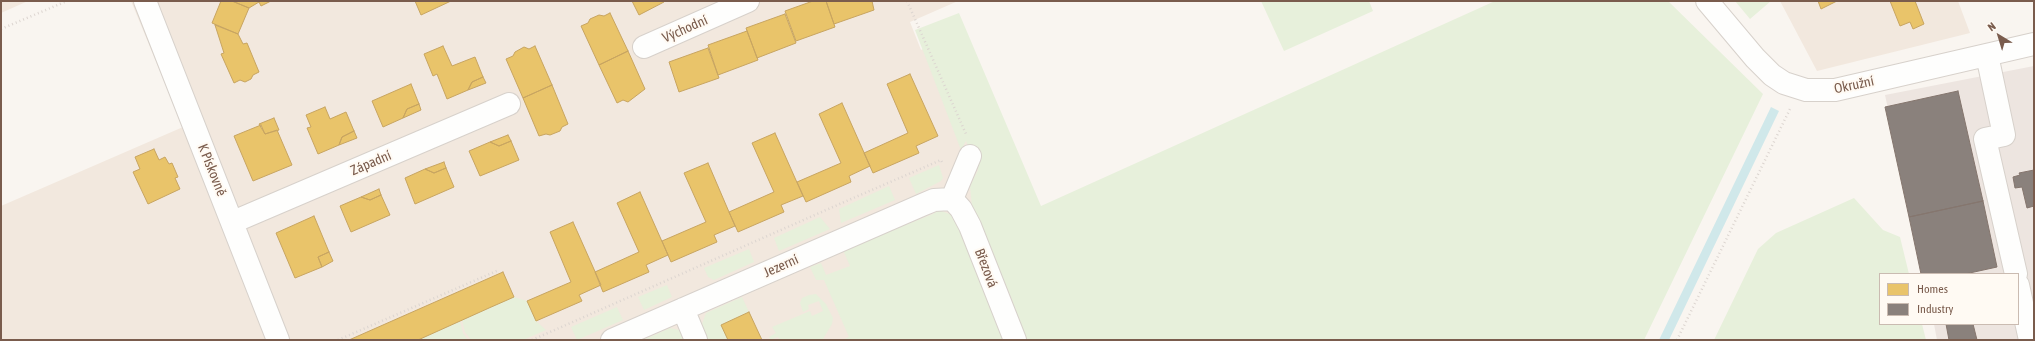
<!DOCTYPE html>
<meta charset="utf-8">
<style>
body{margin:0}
#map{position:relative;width:2035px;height:341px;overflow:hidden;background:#f9f5f0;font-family:"Asap Condensed",sans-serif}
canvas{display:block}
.frame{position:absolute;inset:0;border:2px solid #7a5c4d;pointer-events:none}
.legend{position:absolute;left:1879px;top:273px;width:140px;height:52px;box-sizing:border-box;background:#fffaf3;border:1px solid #cabbb1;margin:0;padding:5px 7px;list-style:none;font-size:12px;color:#7a5c4d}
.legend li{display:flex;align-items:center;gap:8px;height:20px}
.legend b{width:20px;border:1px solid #cabbb1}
.north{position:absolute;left:1979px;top:16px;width:40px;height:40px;-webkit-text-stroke:3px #fffaf3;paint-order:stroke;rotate:322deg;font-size:11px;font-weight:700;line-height:16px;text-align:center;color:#7a5c4d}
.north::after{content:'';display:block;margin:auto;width:14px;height:18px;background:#7a5c4d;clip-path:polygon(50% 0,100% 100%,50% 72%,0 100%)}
</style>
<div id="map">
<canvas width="2035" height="341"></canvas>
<div class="frame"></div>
<ul class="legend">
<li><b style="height:11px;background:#e9c46a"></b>Homes</li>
<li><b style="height:11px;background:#8a817c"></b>Industry</li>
</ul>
<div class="north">N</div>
</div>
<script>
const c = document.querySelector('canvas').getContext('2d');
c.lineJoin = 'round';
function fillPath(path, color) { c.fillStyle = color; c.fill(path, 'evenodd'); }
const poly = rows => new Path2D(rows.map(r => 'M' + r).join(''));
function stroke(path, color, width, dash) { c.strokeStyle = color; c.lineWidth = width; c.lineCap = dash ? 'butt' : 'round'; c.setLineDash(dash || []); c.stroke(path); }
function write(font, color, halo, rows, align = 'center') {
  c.font = font + ' "Asap Condensed",sans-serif'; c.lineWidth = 4; c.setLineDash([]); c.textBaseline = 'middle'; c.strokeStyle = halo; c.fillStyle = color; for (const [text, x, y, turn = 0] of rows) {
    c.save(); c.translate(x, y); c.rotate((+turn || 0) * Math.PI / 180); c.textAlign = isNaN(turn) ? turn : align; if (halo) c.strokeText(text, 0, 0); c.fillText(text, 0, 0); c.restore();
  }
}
fillPath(poly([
 [1,1,28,1,1,13],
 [131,1,958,1,910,22,921,50,930,45,974,140,1032,340,1,340,1,206,183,127],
 [1780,1,1958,1,1970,33,1817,71]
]), '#f2e8de');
fillPath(poly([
 [2034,66,2034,340,1937,340,1934,324,2018,324,2018,274,1923,274,1885,95]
]), '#ede5e0');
fillPath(poly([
 [1261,1,1369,1,1373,11,1284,51],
 [1495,1,1668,1,1763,94,1644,340,1024,340,1011,308,1013,302,972,207,970,186,978,170,966,141,961,150,915,30,959,13,1041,206],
 [1735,1,1771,1,1750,19],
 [939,165,943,178,941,181,916,194,909,178],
 [889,186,895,200,841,223,839,209],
 [1854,198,1883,230,1900,237,1909,274,1880,274,1880,324,1922,324,1926,340,1714,340,1758,249,1776,233],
 [939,210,952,215,958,219,1006,340,843,340,849,337,824,280,816,280,810,267,821,263,826,275,850,266,843,250,933,214],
 [820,217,830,229,779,251,774,238],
 [749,249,754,262,714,280,708,277,704,268],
 [667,285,672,297,644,310,638,297],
 [816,294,826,304,833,318,832,324,823,339,780,340,778,337,770,340,769,337,776,333,772,327,810,311,812,316,823,311,819,301,808,305,809,309,803,312,800,303,802,298,809,295],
 [514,297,527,301,536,321,546,330,523,340,471,340,465,332,462,320],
 [742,297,749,312,721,325,728,340,706,340,702,324,706,313],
 [617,307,623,320,577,340,571,327],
 [460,321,463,333,468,340,418,340],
 [670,328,679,330,687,340,643,340]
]), '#e7f0db');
fillPath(poly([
 [1771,107,1779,111,1669,340,1659,340]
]), '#d0e8ea');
const homes = poly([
 [221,1,232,1,249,8,238,34,212,23,221,1],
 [232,1,271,1,261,6,259,2,249,8,232,1],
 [415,1,451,1,421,15,415,1],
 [632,1,663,1,664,2,639,15,632,1],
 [813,1,826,1,835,27,796,41,785,11,813,1],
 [826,1,872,1,874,10,834,24,826,1],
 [1818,1,1837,1,1821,9,1818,1],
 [1890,1,1915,1,1924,24,1913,29,1910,22,1900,26,1890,1],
 [610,13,628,51,599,65,581,26,588,23,590,19,599,15,604,16,610,13],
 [785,14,796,43,757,58,746,28,785,14],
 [215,25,238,34,243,44,247,43,259,72,253,75,251,79,245,82,240,80,234,83,221,54,224,53,215,25],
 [747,31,758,60,718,75,708,45,747,31],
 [443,46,452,66,475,57,483,77,472,82,468,90,447,99,437,74,433,76,424,54,443,46],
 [535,46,552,85,523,98,506,59,513,56,515,52,524,47,529,49,535,46],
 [708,48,719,78,679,92,669,62,708,48],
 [628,51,645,89,628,102,623,100,617,103,599,65,628,51],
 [910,74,938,136,916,146,919,153,873,173,864,153,908,133,887,84,910,74],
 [483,77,486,83,468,90,472,82,483,77],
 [411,84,419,104,407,109,403,118,383,127,372,101,411,84],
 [552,85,568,124,562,127,560,131,550,135,546,134,539,136,523,98,552,85],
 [842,103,870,166,849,176,851,182,806,202,797,182,841,163,819,114,842,103],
 [419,104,421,110,403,118,407,109,419,104],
 [325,107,330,119,346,112,354,131,342,137,339,145,318,154,307,128,311,127,306,115,325,107],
 [274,118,279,130,265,134,259,124,274,118],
 [261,125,265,134,277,130,292,165,253,181,234,136,261,125],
 [354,131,357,138,339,145,342,137,354,131],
 [775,133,803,196,781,205,784,212,738,232,729,212,774,192,752,143,775,133],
 [508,135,511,141,499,146,490,142,508,135],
 [511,141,519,160,480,176,469,151,490,142,499,146,511,141],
 [154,149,159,160,165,157,169,164,172,163,178,177,175,178,180,189,148,204,133,172,140,169,135,157,154,149],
 [444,162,446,168,434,173,425,169,444,162],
 [708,163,735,226,714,235,717,242,671,262,662,241,706,222,684,173,708,163],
 [446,168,454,187,415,204,405,178,425,169,434,173,446,168],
 [379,189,381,195,370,200,361,197,379,189],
 [640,192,668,255,646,265,649,272,603,292,595,272,639,252,617,203,640,192],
 [381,195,390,215,351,232,340,206,361,197,370,200,381,195],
 [314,216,329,252,318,257,322,267,295,278,276,233,314,216],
 [573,222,601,285,579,295,582,301,536,321,527,301,571,282,550,232,573,222],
 [329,252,333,261,322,267,318,257,329,252],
 [503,272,514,297,489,308,418,340,349,340,503,272],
 [749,312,762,340,728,340,721,325,749,312]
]);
fillPath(homes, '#e9c46a');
stroke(homes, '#c8a561', 1);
const industry = poly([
 [1958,91,1983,201,1909,217,1885,107,1958,91],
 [2034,170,2034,206,2027,208,2022,187,2015,188,2013,177,2020,175,2019,173,2034,170],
 [1983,201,1997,267,1965,274,1921,274,1909,217,1983,201],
 [1946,324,1973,324,1977,340,1949,340,1946,324]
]);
fillPath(industry, '#8a817c');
stroke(industry, '#85766e', 1);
const minor = poly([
 [145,1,278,340],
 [1707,1,1755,58,1772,75,1784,83,1806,90,1835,90,2034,44],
 [644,47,748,1],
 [1987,55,2004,135,1985,139,2016,274],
 [952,199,961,209,970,226,1015,340],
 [952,199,970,156],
 [233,222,509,104],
 [2018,285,2030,340],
 [683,309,696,340],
 [612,340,922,205,934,200,952,199]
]);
stroke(minor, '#d7d1cb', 24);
stroke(poly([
 [907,1,966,134],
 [1,29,67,1],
 [338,340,499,270],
 [532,340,851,199,941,160,942,162],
 [1677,340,1790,109]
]), '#dcd5d0', 2.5, [1, 3]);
stroke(minor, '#fefefd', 22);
write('14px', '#7a5c4d', '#fffaf3', [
 ["Východní",685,29,-24],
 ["Okružní",1854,85,-12],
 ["Západní",371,163,-23],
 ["K Pískovně",212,170,68],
 ["Jezerní",781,266,-24],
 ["Březová",986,268,69]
]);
</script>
